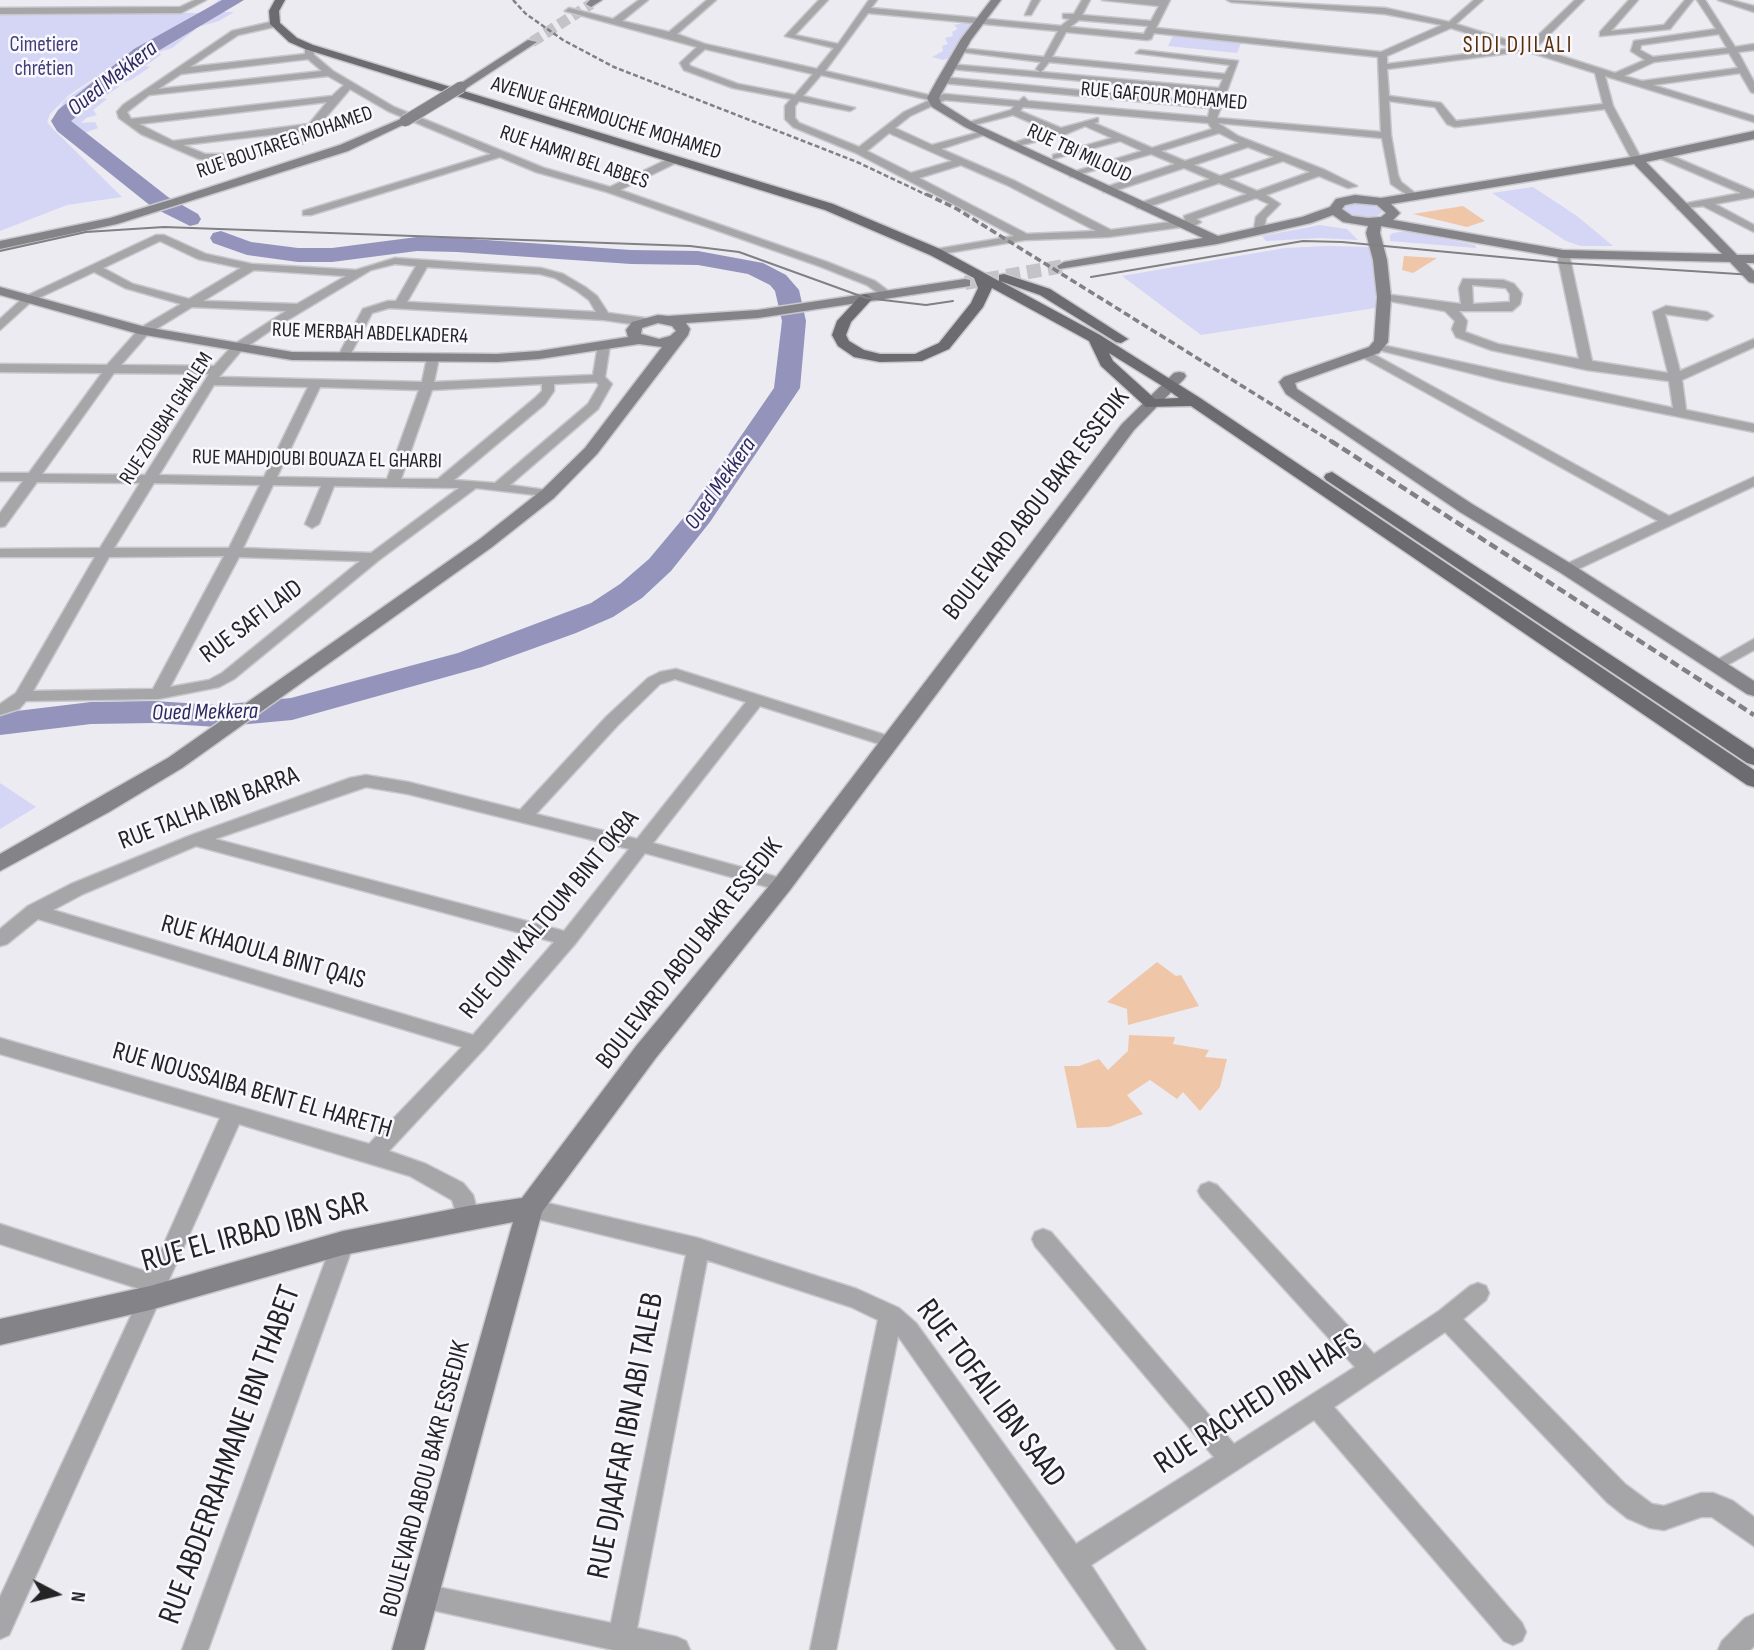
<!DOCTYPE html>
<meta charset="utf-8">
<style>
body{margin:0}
#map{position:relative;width:1754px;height:1650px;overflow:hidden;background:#ebebf1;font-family:"Sofia Sans Condensed",sans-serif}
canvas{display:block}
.north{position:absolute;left:21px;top:1559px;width:70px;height:70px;-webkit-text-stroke:5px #f8f8fe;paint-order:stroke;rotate:97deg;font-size:19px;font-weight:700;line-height:28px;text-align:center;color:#242426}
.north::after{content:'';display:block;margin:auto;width:24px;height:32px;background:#242426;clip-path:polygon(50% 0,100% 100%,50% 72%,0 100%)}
</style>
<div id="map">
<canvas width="1754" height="1650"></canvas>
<div class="north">N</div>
</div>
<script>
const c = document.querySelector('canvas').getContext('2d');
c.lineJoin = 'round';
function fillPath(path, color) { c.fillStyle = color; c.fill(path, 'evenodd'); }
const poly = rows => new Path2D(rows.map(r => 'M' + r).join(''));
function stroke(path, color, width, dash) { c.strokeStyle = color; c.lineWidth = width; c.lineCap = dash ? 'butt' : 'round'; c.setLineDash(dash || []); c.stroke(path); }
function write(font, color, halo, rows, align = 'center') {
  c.font = font + ' "Sofia Sans Condensed",sans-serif'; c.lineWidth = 5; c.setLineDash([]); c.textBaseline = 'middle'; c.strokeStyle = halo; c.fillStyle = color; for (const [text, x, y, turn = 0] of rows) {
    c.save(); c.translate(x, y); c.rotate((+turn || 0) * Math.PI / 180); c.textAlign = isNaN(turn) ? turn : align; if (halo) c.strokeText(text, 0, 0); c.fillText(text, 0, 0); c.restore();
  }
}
fillPath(poly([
 [219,0,242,0,220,12,234,12,219,21,194,28,195,30,172,48,159,52,161,55,145,66,150,67,131,80,117,84,119,87,102,98,107,99,93,110,97,115,86,118,81,123,95,122,98,128,87,132,76,141,52,120,64,101,137,50,69,95,50,114,47,122,53,129,122,197,67,205,0,231,0,12,201,13],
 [964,23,973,24,973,27,967,28,971,30,957,50,951,51,954,53,952,57,943,60,932,57,943,51,942,46,948,44,945,38,953,36,952,32,958,29,954,25],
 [1174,34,1242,41,1237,53,1168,46],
 [1533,187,1577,216,1613,246,1581,246,1566,241,1492,193],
 [1347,202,1372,203,1381,208,1382,213,1374,217,1353,217,1343,212,1341,206],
 [1320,225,1347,229,1358,240,1320,238,1266,241,1262,236],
 [1407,231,1475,245,1476,248,1390,241,1390,235,1393,233],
 [1328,246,1369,247,1375,272,1375,308,1201,335,1122,276,1285,248],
 [0,783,36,807,0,829]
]), '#d5d5f6');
fillPath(poly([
 [222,0,244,0,148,57,71,121,168,197,198,214,201,219,198,224,190,226,152,207,57,131,51,121,58,110,134,49,222,0],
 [221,231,251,242,298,248,332,248,417,237,457,238,631,250,698,251,763,263,786,275,799,290,806,321,800,388,710,522,671,571,642,598,613,617,576,633,482,667,292,720,217,727,154,723,91,724,0,735,0,713,91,702,154,701,217,705,291,698,458,653,591,603,620,584,649,559,690,510,774,388,782,321,775,291,770,285,748,274,698,265,631,264,457,252,417,251,332,262,298,262,247,255,213,243,210,238,213,233,221,231]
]), '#9393bc');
fillPath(poly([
 [1463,206,1485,221,1467,227,1413,214],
 [1404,256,1437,258,1413,273,1402,270],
 [1157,962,1176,976,1181,975,1199,1006,1128,1025,1127,1009,1107,1002],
 [1129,1035,1175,1037,1173,1044,1209,1050,1205,1057,1227,1059,1220,1087,1200,1111,1183,1092,1177,1099,1150,1080,1127,1095,1143,1114,1109,1127,1077,1128,1064,1066,1079,1066,1099,1059,1108,1070,1128,1051]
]), '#f0c6a9');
stroke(poly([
 [532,42,591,4]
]), '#c3c3c8', 11, [11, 5]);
stroke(poly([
 [965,283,1064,266]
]), '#c3c3c8', 14, [14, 7]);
const street = poly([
 [195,0,206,0,181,13,0,14,0,8,180,7,195,0],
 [639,0,648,0,622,21,669,32,707,0,716,0,677,34,705,44,817,69,834,48,785,36,819,0,828,0,795,35,838,44,869,0,877,0,871,8,1061,26,1070,19,1063,18,1063,14,1074,14,1082,0,1090,0,1082,15,1151,21,1159,6,1102,0,1170,0,1156,28,1381,52,1442,25,1385,14,1231,2,1227,0,1385,8,1449,22,1474,0,1483,0,1456,24,1527,46,1575,0,1584,0,1536,48,1615,73,1645,60,1631,51,1634,41,1716,29,1697,0,1705,0,1735,47,1754,44,1754,50,1738,52,1754,82,1754,93,1751,92,1740,73,1653,85,1754,116,1754,122,1605,76,1613,106,1642,160,1637,163,1632,160,1605,109,1455,127,1447,124,1435,107,1389,101,1391,135,1398,175,1401,182,1420,197,1415,200,1391,184,1382,138,1218,123,1238,136,1325,170,1357,186,1348,188,1319,176,1266,195,1280,204,1266,218,1264,229,1259,232,1254,229,1256,217,1269,204,1256,198,1196,219,1201,222,1196,225,1108,237,1025,240,935,255,931,254,931,250,1014,236,856,153,793,127,785,119,785,106,791,99,733,88,684,70,680,63,697,47,565,11,569,8,613,19,639,0],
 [868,13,1058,31,1044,57,959,48,955,51,1041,62,1036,69,1040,72,948,64,948,68,951,69,1216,93,1212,103,942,77,937,80,942,83,1210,108,1208,117,1028,101,1024,97,1019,101,944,94,937,97,825,71,868,13],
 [1079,20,1148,26,1144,34,1070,27,1079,20],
 [1451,28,1514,48,1387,64,1387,56,1451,28],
 [1066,32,1147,40,1151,39,1154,33,1378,57,1381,132,1217,118,1238,61,1140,50,1136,53,1230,65,1225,74,1052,57,1066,32],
 [1719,34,1727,48,1653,57,1640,50,1641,45,1719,34],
 [705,49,813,74,795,95,738,84,690,66,689,63,705,49],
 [1526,51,1595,73,1603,104,1456,121,1441,103,1389,96,1387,69,1526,51],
 [1729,53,1738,68,1642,81,1624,76,1654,62,1729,53],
 [1049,62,1223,79,1219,88,1041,72,1049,62],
 [821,75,930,100,904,112,859,147,799,123,795,118,795,106,799,101,850,111,855,108,803,96,821,75],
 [945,100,1014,106,1011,110,966,123,966,127,1013,115,1051,131,1010,144,1010,148,1066,134,1085,126,1112,138,1053,155,1053,159,1120,141,1142,151,1070,173,1070,177,1151,154,1175,164,1103,188,1103,192,1111,192,1184,168,1210,179,1137,204,1137,208,1145,208,1219,183,1247,194,1184,216,1185,220,1111,230,1015,181,941,149,987,134,987,130,932,145,895,128,910,116,945,100],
 [1023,107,1208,123,1212,129,1152,148,1094,123,1098,122,1098,118,1061,128,1020,111,1023,107],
 [889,133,952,161,911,173,867,151,889,133],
 [1219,133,1239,143,1185,161,1161,151,1219,133],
 [1248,147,1274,157,1220,176,1194,165,1248,147],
 [1283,161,1310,172,1257,191,1229,179,1283,161],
 [961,165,1007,185,1096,231,1027,234,919,178,961,165],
 [1032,0,1040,0,1031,15,1025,15,1032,0],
 [1629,0,1638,0,1611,31,1664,25,1685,0,1693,0,1670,29,1600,36,1600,32,1629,0],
 [1718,0,1731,0,1754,6,1754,12,1718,0],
 [275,21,278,26,238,35,190,67,305,54,305,47,309,44,313,47,314,55,333,71,394,107,544,168,610,187,670,158,678,158,678,162,620,190,827,262,875,281,895,296,885,298,867,285,819,266,607,192,536,172,500,157,311,215,303,215,303,211,491,154,388,111,350,89,304,143,245,160,227,162,199,159,141,134,119,118,117,112,123,105,232,31,275,21],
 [308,59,322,71,158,89,181,74,308,59],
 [328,76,344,85,332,96,131,119,127,112,149,95,328,76],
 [327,102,309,124,173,141,139,124,327,102],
 [304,131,298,139,244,154,205,154,183,145,304,131],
 [1657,153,1665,153,1754,191,1754,197,1715,204,1754,225,1754,232,1703,206,1677,209,1677,205,1741,193,1657,157,1657,153],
 [156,235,164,235,206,254,252,264,356,270,395,258,541,268,563,274,585,287,597,296,608,313,645,318,651,322,645,326,604,320,389,308,372,313,348,359,340,359,338,356,363,309,388,301,396,301,416,266,395,264,371,270,271,330,241,351,219,377,422,382,427,358,433,354,439,358,434,382,593,375,598,345,604,341,610,345,605,377,612,384,598,409,510,485,553,491,553,497,476,488,379,560,234,679,219,687,158,699,26,701,19,709,0,715,0,704,16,693,95,557,0,557,0,549,100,548,140,483,37,482,5,526,0,527,0,513,23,481,0,481,0,473,29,473,102,373,0,372,0,364,107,365,140,328,181,304,125,288,94,272,32,301,0,330,0,319,24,297,156,235],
 [160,241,198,259,241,268,189,299,133,284,103,268,160,241],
 [427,267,540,274,555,278,577,291,589,300,596,312,407,302,427,267],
 [254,270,346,276,297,304,203,301,254,270],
 [192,307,286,311,233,345,214,366,121,365,148,334,192,307],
 [114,373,209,374,145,475,42,474,114,373],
 [596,382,599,385,588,404,495,483,454,480,545,404,554,391,554,384,596,382],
 [542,384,542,391,535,398,438,479,401,479,432,390,542,384],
 [214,385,308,387,264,477,159,475,214,385],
 [320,387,419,390,387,479,277,477,320,387],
 [154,483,260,485,229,548,114,548,154,483],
 [273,485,321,486,305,524,312,528,319,524,334,486,459,488,371,553,243,548,273,485],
 [224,556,153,689,33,691,109,557,224,556],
 [239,557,360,561,222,673,209,680,170,687,239,557],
 [1563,251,1569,254,1592,361,1668,373,1653,312,1666,306,1707,312,1713,316,1707,320,1665,314,1680,371,1754,339,1754,347,1682,380,1686,410,1754,424,1754,432,1502,381,1371,348,1377,344,1673,408,1669,381,1587,370,1491,350,1456,337,1452,329,1455,321,1445,311,1384,300,1378,297,1384,294,1461,304,1459,288,1463,279,1503,280,1514,284,1522,294,1520,304,1512,311,1459,311,1467,321,1465,332,1498,344,1579,359,1557,254,1563,251],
 [1472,285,1506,288,1510,294,1510,302,1473,304,1472,285],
 [1364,349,1669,516,1754,477,1754,486,1572,572,1562,572,1560,569,1562,566,1658,521,1360,356,1358,353,1364,349],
 [1754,639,1754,650,1722,668,1716,670,1708,665,1754,639],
 [676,669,895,738,897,742,889,747,760,706,653,843,788,880,791,885,788,890,782,891,645,853,575,944,484,1049,389,1151,426,1164,463,1183,473,1195,479,1217,476,1224,468,1226,460,1224,452,1200,410,1176,239,1124,9,1635,0,1639,0,1597,143,1290,0,1244,0,1224,151,1273,220,1118,0,1054,0,1038,369,1144,462,1047,38,919,7,944,0,946,0,929,28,906,71,884,189,836,350,778,366,775,408,782,520,810,606,717,648,678,660,672,676,669],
 [675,679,746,702,637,839,536,814,618,725,660,684,675,679],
 [366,787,408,794,629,849,564,931,215,839,366,787],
 [196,846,554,942,473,1035,53,910,83,894,196,846],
 [1209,1182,1217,1185,1374,1354,1439,1311,1470,1286,1478,1283,1486,1286,1489,1293,1486,1300,1463,1319,1625,1484,1652,1504,1664,1506,1701,1493,1713,1493,1733,1501,1754,1517,1754,1546,1712,1517,1701,1517,1664,1530,1650,1528,1627,1518,1607,1502,1445,1332,1334,1407,1522,1623,1526,1632,1522,1641,1513,1645,1504,1641,1314,1420,1091,1565,1146,1650,1117,1650,898,1336,836,1650,810,1650,878,1320,851,1307,707,1260,637,1628,677,1637,686,1641,690,1650,613,1650,414,1606,410,1597,414,1588,423,1584,611,1623,686,1255,530,1217,522,1215,519,1208,522,1201,530,1199,698,1238,857,1289,899,1308,916,1323,1076,1544,1214,1457,1035,1246,1032,1239,1035,1232,1043,1229,1051,1232,1234,1444,1355,1367,1201,1197,1198,1191,1201,1185,1209,1182],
 [343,1233,351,1236,354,1243,208,1650,182,1650,332,1243,335,1236,343,1233],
 [1754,1614,1754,1646,1750,1650,1718,1650,1722,1641,1745,1618,1754,1614]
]);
const secondary = poly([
 [590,0,602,0,591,7,586,4,590,0],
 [991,0,1001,0,971,40,939,98,941,103,973,123,1218,236,1302,217,1330,207,1336,199,1355,195,1381,198,1637,156,1754,131,1754,139,1646,162,1737,255,1754,255,1754,263,1746,263,1754,271,1754,283,1749,282,1730,262,1563,258,1381,226,1380,233,1387,260,1391,297,1388,342,1379,353,1295,383,1297,389,1472,504,1573,565,1754,681,1754,696,1747,694,1561,573,1460,512,1286,394,1279,382,1284,377,1369,347,1374,341,1377,297,1373,260,1366,233,1368,226,1343,222,1333,215,1311,223,1217,244,1059,269,1057,266,1064,262,1203,238,965,127,932,107,927,98,937,80,961,39,991,0],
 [1634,164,1722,254,1563,250,1393,220,1400,213,1391,204,1634,164],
 [1355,203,1377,205,1386,213,1381,217,1368,218,1352,216,1342,209,1345,205,1355,203],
 [528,40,537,42,465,89,455,87,528,40],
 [401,119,411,121,348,151,117,224,0,249,0,241,110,218,173,199,340,145,401,119],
 [965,279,970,280,970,286,758,318,686,323,690,329,688,335,597,454,554,498,492,547,182,768,109,812,0,871,0,854,168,758,480,539,542,490,585,448,662,347,639,344,539,359,497,362,292,360,139,334,0,295,0,287,145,327,292,352,497,354,539,351,628,337,626,330,632,322,658,315,668,316,758,310,965,279],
 [658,323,672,326,676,331,670,336,659,339,641,334,642,328,658,323],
 [1179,372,1184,373,1186,376,1184,379,1134,430,790,890,655,1059,542,1212,424,1650,392,1650,513,1222,343,1255,150,1310,0,1345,0,1319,150,1286,343,1231,468,1206,522,1198,637,1045,774,880,1122,424,1174,373,1179,372]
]);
const primary = poly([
 [275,0,285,0,279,11,280,23,297,38,313,45,833,204,940,249,999,281,999,275,1004,274,1050,289,1128,339,1121,343,1116,342,1040,295,1000,281,1100,335,1200,398,1754,770,1754,787,1747,785,1191,406,1146,407,1101,366,1089,341,992,288,983,307,949,349,922,361,880,362,854,357,838,346,832,335,837,321,861,295,866,294,873,298,851,322,846,335,849,341,864,350,880,354,915,354,939,343,971,303,978,288,974,278,930,255,825,210,305,49,289,42,270,24,269,11,275,0],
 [1109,353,1164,387,1179,398,1155,399,1113,361,1109,353],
 [1332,472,1754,749,1754,765,1747,763,1326,480,1324,477,1326,474,1332,472]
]);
stroke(street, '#c7c7cc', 3);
stroke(secondary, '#c7c7cc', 3);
stroke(primary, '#c7c7cc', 3);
fillPath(street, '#a6a6a8');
fillPath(secondary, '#848488');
fillPath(primary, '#6c6c70');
stroke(poly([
 [0,251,86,232,164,227,690,246,739,252,866,298,926,305,953,301],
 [1091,277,1303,241,1342,242,1564,263,1754,275]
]), '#818184', 2);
stroke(poly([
 [513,0,526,14,563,40,614,67,857,162,929,196]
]), '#818184', 2.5, [5, 2.5]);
stroke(poly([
 [926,194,957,209,1334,443]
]), '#818184', 3.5, [7, 3.5]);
stroke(poly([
 [1331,441,1754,715]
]), '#818184', 4.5, [9, 4.5]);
const secondaryBridge = poly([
 [405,121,461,87]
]);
stroke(secondaryBridge, '#c7c7cc', 13, []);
stroke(secondaryBridge, '#848488', 11);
write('21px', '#433e76', '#f8f8fe', [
 ["Cimetiere",44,46],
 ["chrétien",44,70]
]);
write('21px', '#242426', '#f8f8fe', [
 ["RUE GAFOUR MOHAMED",1164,97,5],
 ["AVENUE GHERMOUCHE MOHAMED",606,119,17],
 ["RUE BOUTAREG MOHAMED",285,143,-19],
 ["RUE TBI MILOUD",1079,154,25],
 ["RUE HAMRI BEL ABBES",574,158,19],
 ["RUE MERBAH ABDELKADER4",370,334,2],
 ["RUE ZOUBAH GHALEM",167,419,-57],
 ["RUE MAHDJOUBI BOUAZA EL GHARBI",317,460,1]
]);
c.letterSpacing = '2px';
write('23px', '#5a2e07', '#f8f8fe', [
 ["SIDI DJILALI",1518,46]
]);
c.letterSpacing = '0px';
write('italic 23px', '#2f295e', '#f8f8fe', [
 ["Oued Mekkera",113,79,-38],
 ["Oued Mekkera",721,484,-55],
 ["Oued Mekkera",205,713,-1]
]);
write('26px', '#242426', '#f8f8fe', [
 ["BOULEVARD ABOU BAKR ESSEDIK",1037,505,-52],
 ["RUE SAFI LAID",252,622,-37],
 ["RUE TALHA IBN BARRA",209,809,-21],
 ["RUE OUM KALTOUM BINT OKBA",550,915,-50],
 ["RUE KHAOULA BINT QAIS",263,953,16],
 ["BOULEVARD ABOU BAKR ESSEDIK",690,954,-52],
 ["RUE NOUSSAIBA BENT EL HARETH",252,1091,16],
 ["BOULEVARD ABOU BAKR ESSEDIK",426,1479,-75]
]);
write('32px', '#242426', '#f8f8fe', [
 ["RUE EL IRBAD IBN SAR",255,1233,-15],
 ["RUE TOFAIL IBN SAAD",990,1394,53],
 ["RUE RACHED IBN HAFS",1259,1402,-33],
 ["RUE DJAAFAR IBN ABI TALEB",627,1436,-79],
 ["RUE ABDERRAHMANE IBN THABET",231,1455,-70]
]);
</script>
